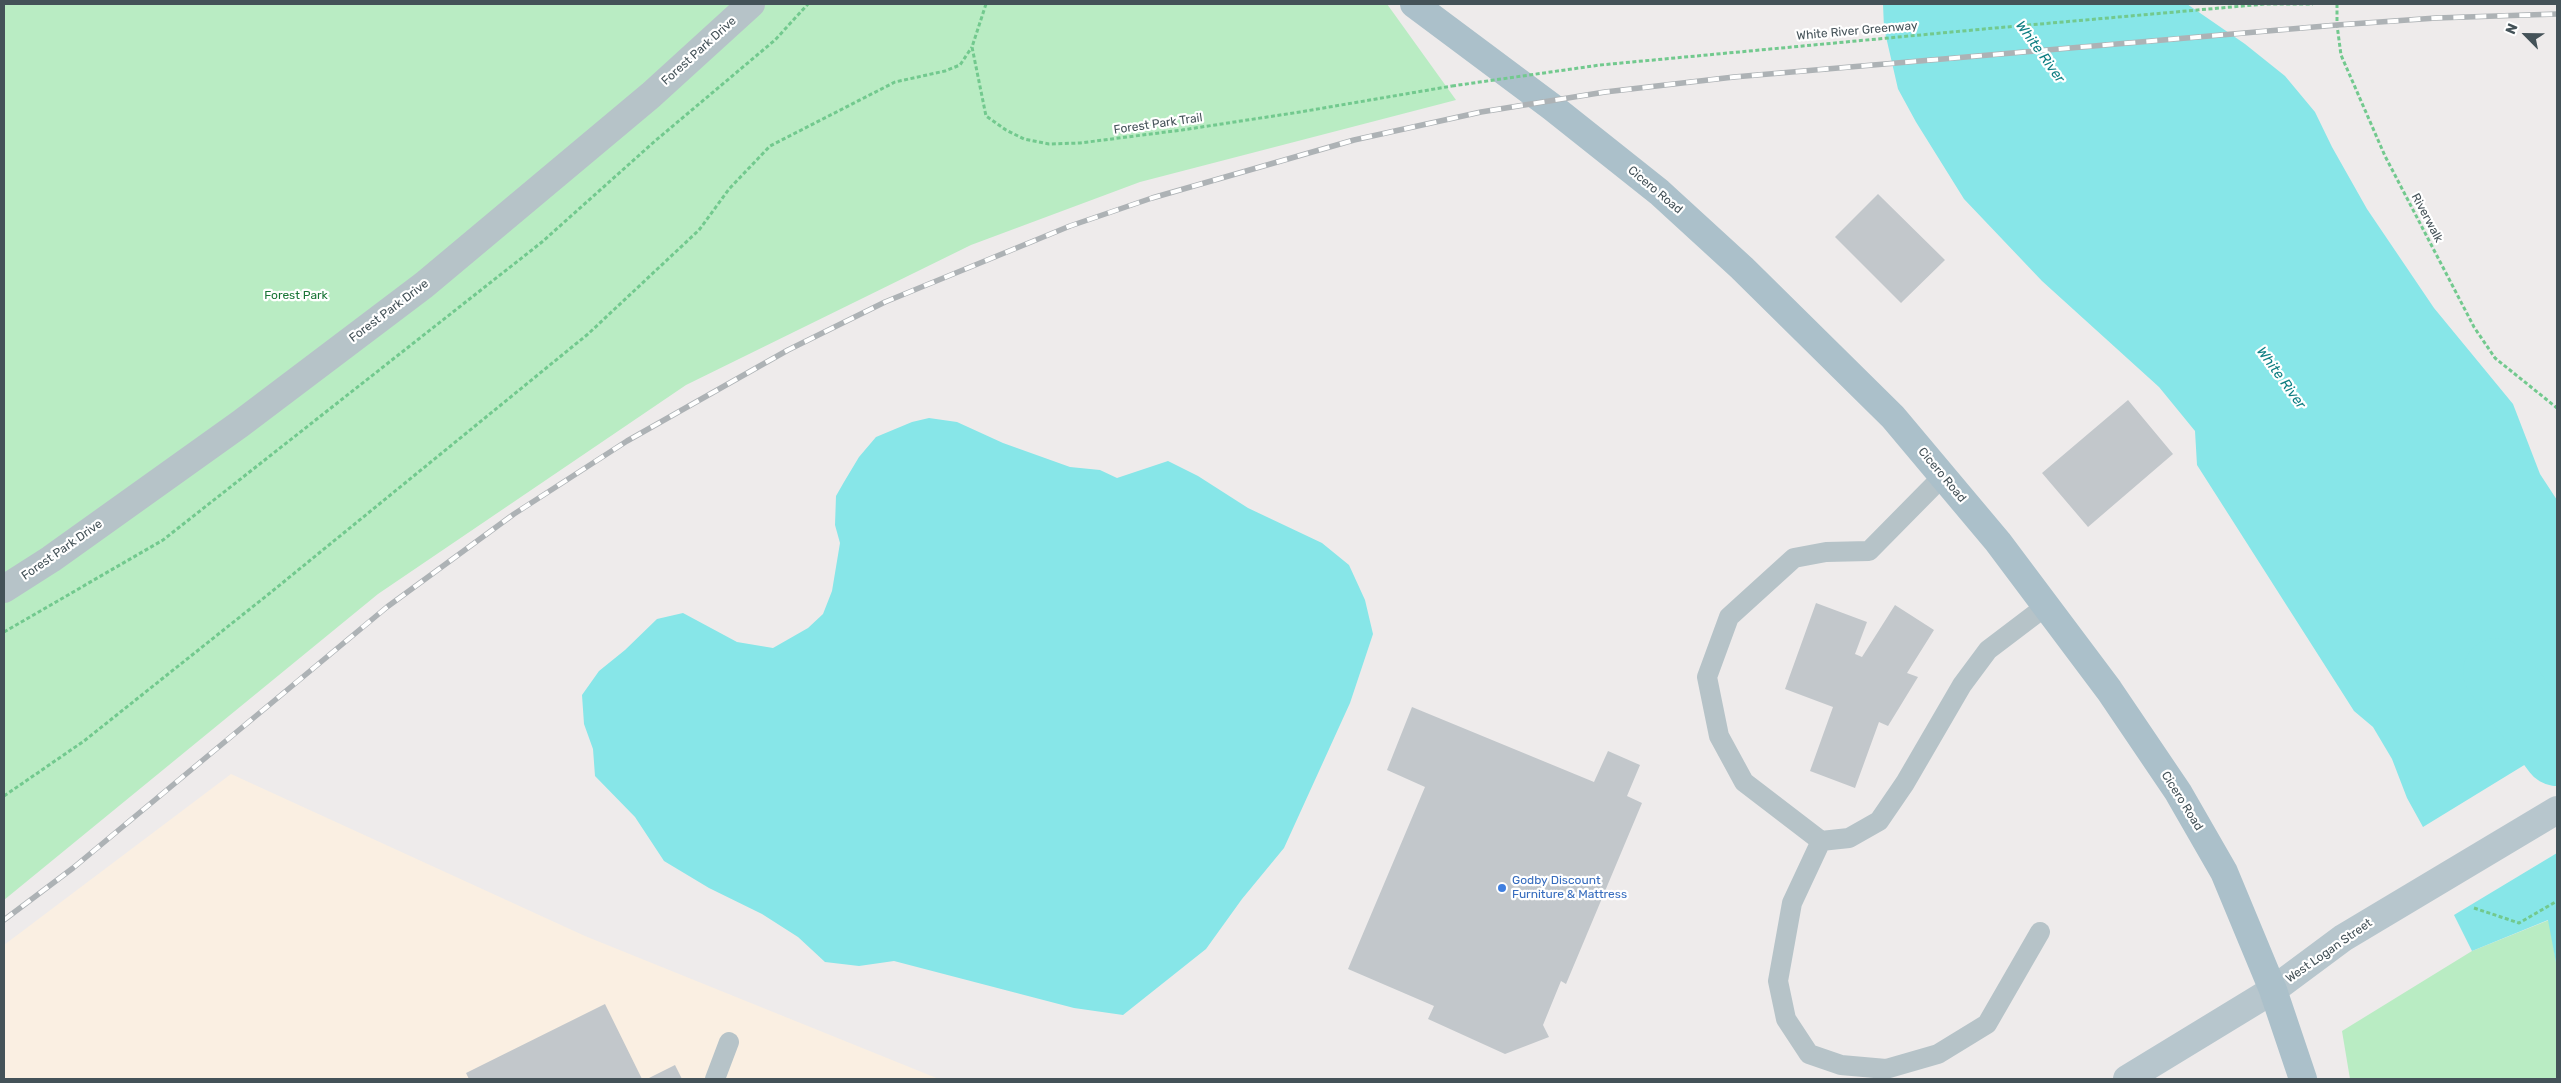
<!DOCTYPE html>
<style>
body{margin:0}
#map{position:relative;width:2561px;height:1083px;overflow:hidden;background:#eeebeb;font-family:Rubik,sans-serif}
canvas{display:block}
.frame{position:absolute;inset:0;border:5px solid #445258;pointer-events:none}
.north{position:absolute;left:2501px;top:10px;width:50px;height:50px;-webkit-text-stroke:4px #fff;paint-order:stroke;rotate:293deg;font-size:14px;font-weight:700;line-height:20px;text-align:center;color:#445258}
.north::after{content:'';display:block;margin:auto;width:18px;height:22px;background:#445258;clip-path:polygon(50% 0,100% 100%,50% 72%,0 100%)}
</style>
<div id="map">
<canvas width="2561" height="1083"></canvas>
<div class="frame"></div>
<div class="north">N</div>
</div>
<script>
const c = document.querySelector('canvas').getContext('2d');
c.lineJoin = 'round';
function fillPath(path, color) { c.fillStyle = color; c.fill(path, 'evenodd'); }
const poly = rows => new Path2D(rows.map(r => 'M' + r).join(''));
function stroke(path, color, width, dash) { c.strokeStyle = color; c.lineWidth = width; c.lineCap = dash ? 'butt' : 'round'; c.setLineDash(dash || []); c.stroke(path); }
function write(font, color, halo, rows, align = 'center') {
  c.font = font + ' Rubik,sans-serif'; c.lineWidth = 4.5; c.setLineDash([]); c.textBaseline = 'middle'; c.strokeStyle = halo; c.fillStyle = color; for (const [text, x, y, turn = 0] of rows) {
    c.save(); c.translate(x, y); c.rotate((+turn || 0) * Math.PI / 180); c.textAlign = isNaN(turn) ? turn : align; if (halo) c.strokeText(text, 0, 0); c.fillText(text, 0, 0); c.restore();
  }
}
fillPath(poly([
 [231,774,585,936,939,1079,4,1079,4,945]
]), '#faefe2');
fillPath(poly([
 [4,4,1387,4,1456,100,1140,182,971,245,686,385,378,594,4,900],
 [2549,920,2557,968,2557,1079,2350,1079,2342,1031,2472,951]
]), '#b9ecc3');
fillPath(poly([
 [1883,4,2187,4,2245,44,2285,76,2315,112,2332,147,2367,209,2434,308,2513,404,2540,474,2557,500,2557,745,2423,827,2407,798,2392,759,2373,727,2354,711,2197,465,2195,431,2159,387,2042,281,1964,199,1916,122,1898,89,1884,28],
 [929,418,957,422,1003,443,1070,467,1100,470,1117,478,1168,461,1198,476,1248,508,1322,543,1349,565,1365,600,1373,634,1350,703,1284,848,1242,899,1206,949,1123,1015,1074,1008,894,961,859,966,825,962,798,937,762,914,709,888,664,861,635,817,595,776,593,749,584,724,582,695,599,671,625,650,657,619,683,613,737,642,773,648,808,628,823,614,832,591,840,543,835,525,836,496,844,482,859,457,876,437,912,422],
 [2557,853,2557,968,2548,920,2472,951,2454,915]
]), '#87e6e8');
stroke(poly([
 [2497,672,2557,752]
]), '#87e6e8', 68);
fillPath(poly([
 [1878,194,1945,260,1901,303,1835,237],
 [2128,400,2173,454,2088,527,2042,473],
 [1816,603,1867,622,1855,654,1862,657,1895,605,1934,630,1907,673,1918,677,1888,726,1879,722,1855,788,1810,771,1833,707,1785,689],
 [1412,707,1594,782,1608,751,1640,765,1627,796,1642,803,1566,984,1561,981,1543,1025,1549,1037,1505,1054,1428,1019,1434,1006,1348,969,1425,787,1387,770],
 [605,1004,642,1079,469,1079,466,1073],
 [675,1065,682,1079,647,1079]
]), '#c2c7cb');
stroke(poly([
 [986,4,972,47,986,116,1006,130,1024,139,1049,144,1080,143,1182,130,1300,112,1452,86],
 [2337,4,2337,25,2341,55,2385,156,2474,327,2495,358,2557,408],
 [1600,65,1984,29,2265,4,2313,4],
 [4,632,163,540,542,242,655,141,775,40,808,4],
 [4,796,84,741,270,593,588,334,699,230,729,189,770,146,895,82,945,71,960,65,972,47],
 [2474,908,2519,923,2557,901]
]), '#72c98e', 3, [4, 2.5]);
stroke(poly([
 [1943,476,1869,551,1826,552,1794,558,1729,617,1707,677,1719,736,1744,782,1821,841,1849,838,1879,821,1905,783,1962,685,1988,650,2046,606],
 [1821,841,1792,903,1778,981,1786,1019,1809,1054,1841,1065,1886,1069,1938,1054,1987,1024,2040,932],
 [715,1079,729,1042]
]), '#b6c3c8', 20);
stroke(poly([
 [4,589,51,559,240,424,424,285,651,95,751,4]
]), '#b6c3c8', 28);
stroke(poly([
 [2127,1079,2273,990,2343,938,2557,810]
]), '#b7c6cd', 28);
stroke(poly([
 [1414,4,1552,107,1659,192,1742,268,1893,417,1998,542,2109,690,2178,792,2224,872,2273,990,2303,1079]
]), '#abc0ca', 28);
const rail = poly([
 [4,920,73,868,387,607,514,514,627,441,788,350,885,302,1070,226,1152,198,1354,140,1481,112,1605,92,1734,77,2337,25,2436,18,2557,14]
]);
stroke(rail, '#adb2b5', 5.5);
stroke(rail, '#fff', 4, [11]);
stroke(poly([
 [1452,86,1600,65]
]), '#72c98e', 3, [4, 2.5]);
for (const [x, y, r, color] of [
 [1502,888,5,"#3f7fe0"]
]) { const dot = new Path2D(); dot.arc(x, y, r, 0, 2 * Math.PI); c.fillStyle = color; c.fill(dot); stroke(dot, '#fff', 2); }
write('12px', '#445258', '#fff', [
 ["White River Greenway",1857,31,-5],
 ["Forest Park Drive",699,51,-42],
 ["Forest Park Trail",1158,124,-8],
 ["Cicero Road",1655,190,40],
 ["Riverwalk",2427,218,62],
 ["Forest Park Drive",389,311,-37],
 ["Cicero Road",1942,475,50],
 ["Forest Park Drive",62,550,-35],
 ["Cicero Road",2182,801,58],
 ["West Logan Street",2329,951,-35]
]);
write('12px', '#197536', '#fff', [
 ["Forest Park",296,296]
]);
write('12px', '#366cbe', '#fff', [
 ["Godby Discount",1512,881],
 ["Furniture & Mattress",1512,895]
], 'left');
write('italic 14px', '#107f83', '#fff', [
 ["White River",2040,52,54],
 ["White River",2281,378,54]
]);
</script>
